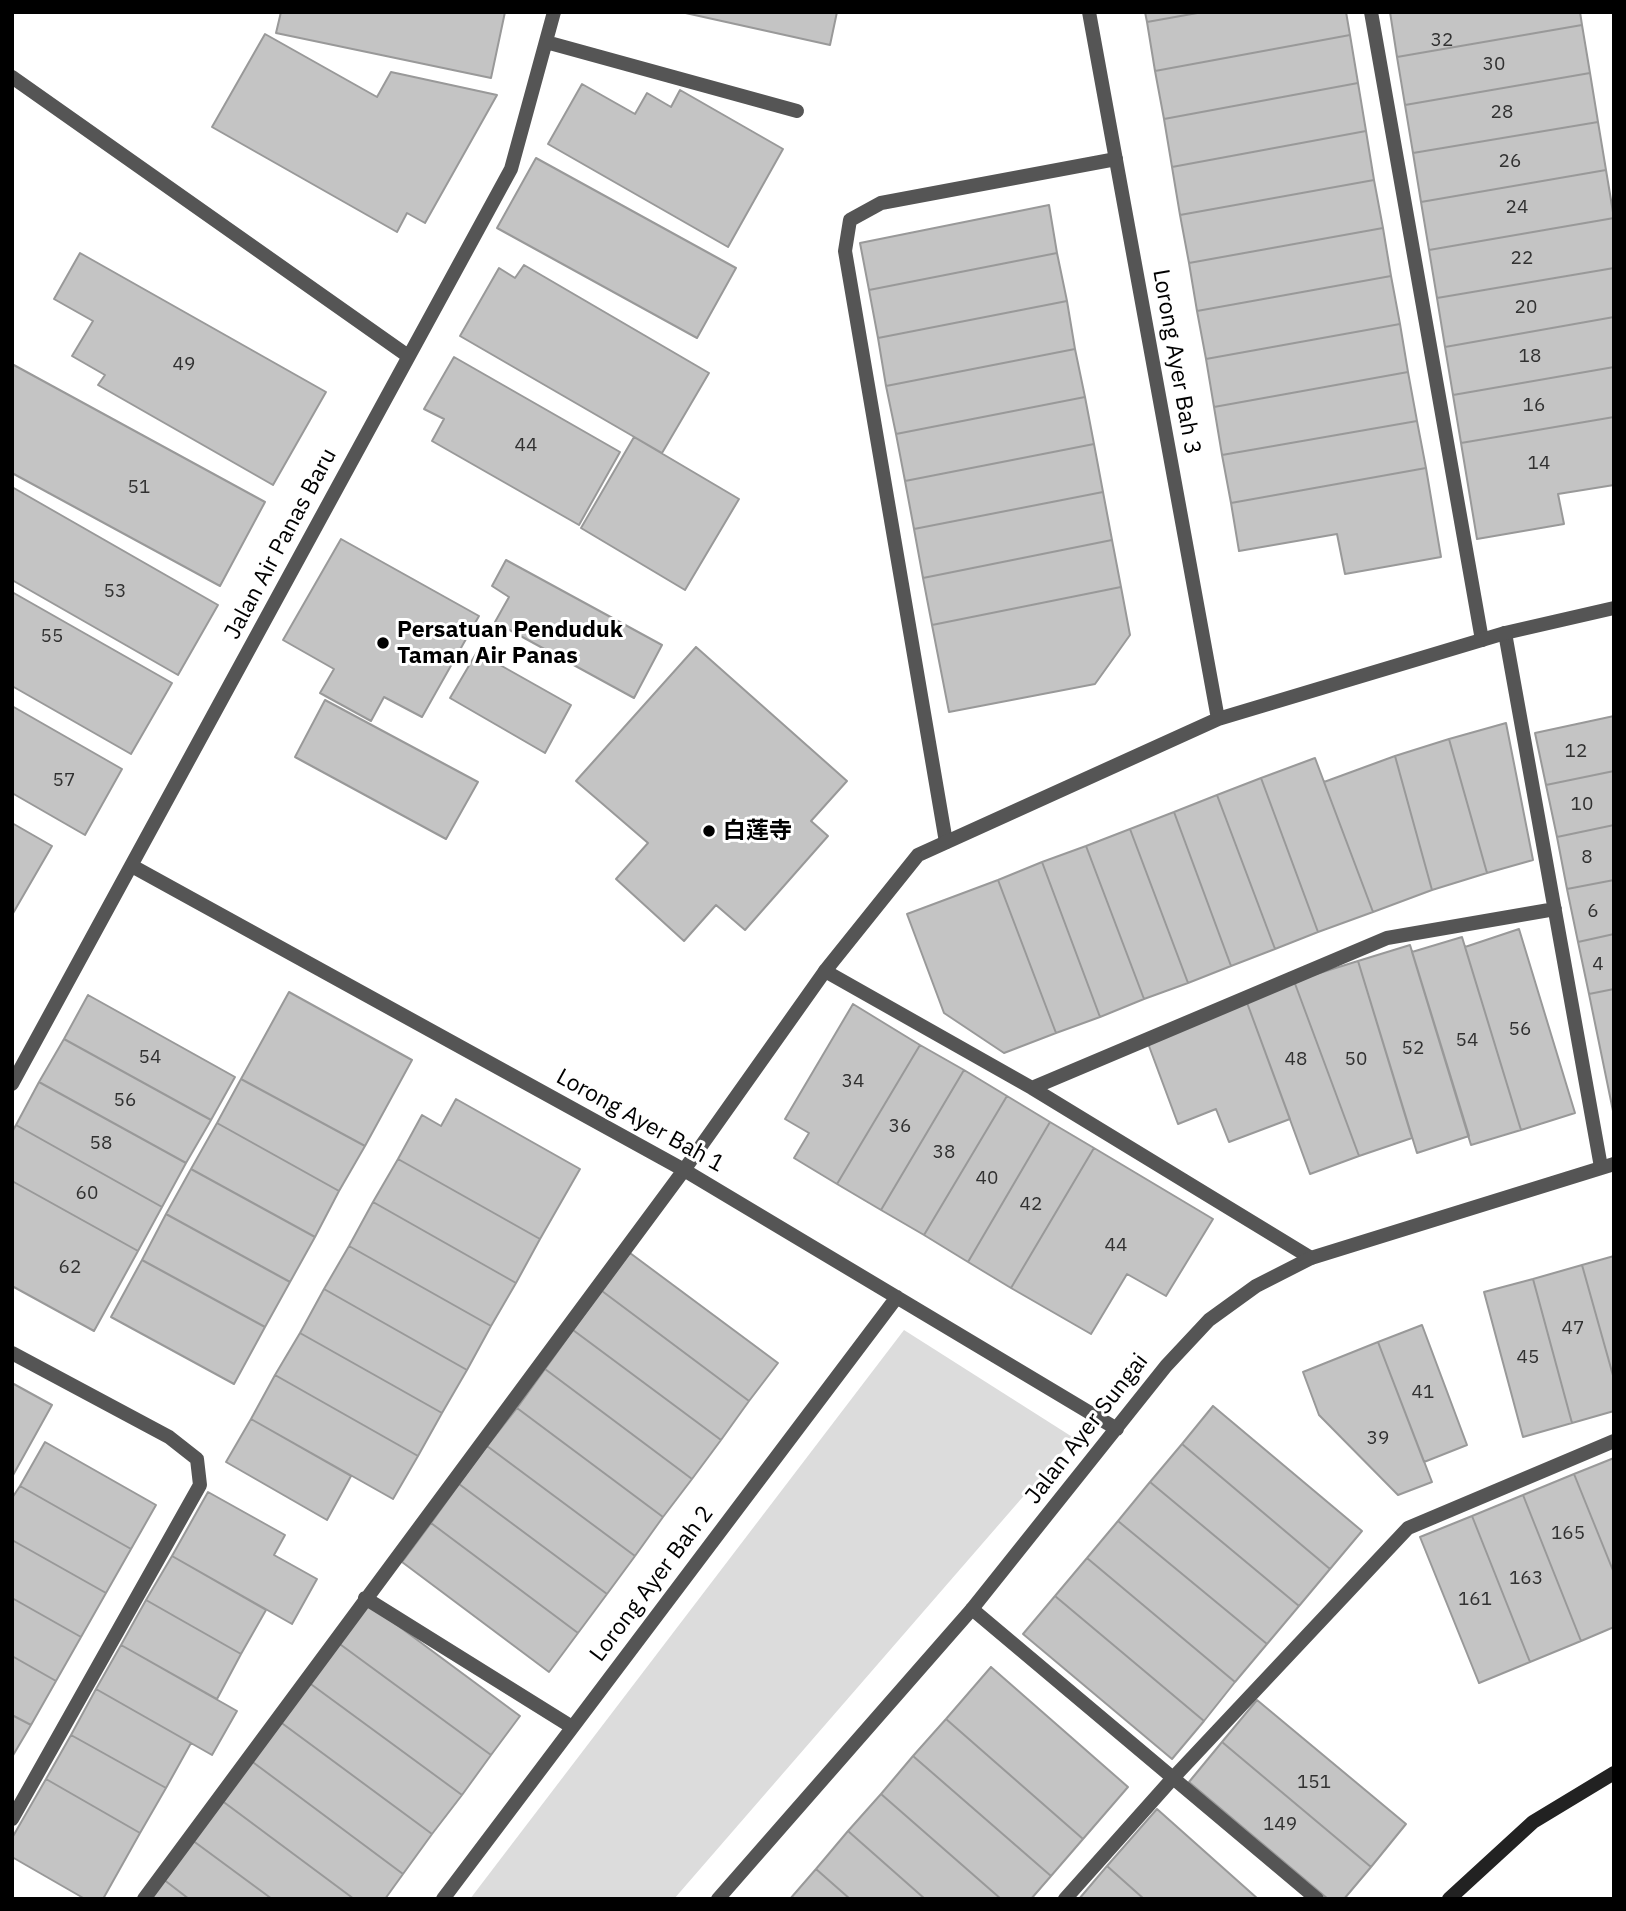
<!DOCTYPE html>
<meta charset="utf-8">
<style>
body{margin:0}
#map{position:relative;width:1626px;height:1911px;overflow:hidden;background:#fff;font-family:"IBM Plex Sans",sans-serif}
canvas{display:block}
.frame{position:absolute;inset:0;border:14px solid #000;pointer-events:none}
</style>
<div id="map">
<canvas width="1626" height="1911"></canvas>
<div class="frame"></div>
</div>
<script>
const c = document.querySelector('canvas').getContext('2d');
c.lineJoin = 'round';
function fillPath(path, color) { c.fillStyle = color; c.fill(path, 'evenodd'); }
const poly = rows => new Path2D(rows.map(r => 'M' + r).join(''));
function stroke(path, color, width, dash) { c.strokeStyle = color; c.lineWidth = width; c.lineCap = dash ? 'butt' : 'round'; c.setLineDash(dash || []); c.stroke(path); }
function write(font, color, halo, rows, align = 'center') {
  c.font = font + ' "IBM Plex Sans","Noto Sans SC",sans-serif'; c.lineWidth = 6; c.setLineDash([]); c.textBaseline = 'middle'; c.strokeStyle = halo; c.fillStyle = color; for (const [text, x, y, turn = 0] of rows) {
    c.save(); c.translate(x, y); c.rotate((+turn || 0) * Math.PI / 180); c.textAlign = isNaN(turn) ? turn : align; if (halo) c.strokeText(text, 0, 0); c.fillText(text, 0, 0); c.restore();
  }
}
fillPath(poly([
 [904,1330,1074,1438,674,1899,470,1899]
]), '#dcdcdc');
const building = poly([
 [281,12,505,12,491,78,276,33,281,12],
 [681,12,837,12,830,45,681,12],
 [1145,12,1203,12,1147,22,1145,12],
 [1203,12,1346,12,1350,35,1155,71,1147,22,1203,12],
 [1390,12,1580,12,1582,25,1397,57,1390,12],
 [1582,25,1590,73,1405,105,1397,57,1582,25],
 [265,34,377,97,391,72,497,95,425,223,407,213,397,232,212,127,265,34],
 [1350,35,1358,83,1164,119,1155,71,1350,35],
 [1590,73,1598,122,1413,153,1405,105,1590,73],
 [1358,83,1366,131,1172,167,1164,119,1358,83],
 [582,84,635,114,647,93,671,107,680,90,783,149,728,247,548,144,582,84],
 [1598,122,1606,170,1421,202,1413,153,1598,122],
 [1366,131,1374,180,1180,215,1172,167,1366,131],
 [536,158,736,268,697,338,497,228,536,158],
 [1606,170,1614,218,1429,250,1421,202,1606,170],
 [1374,180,1383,228,1189,263,1180,215,1374,180],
 [1049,205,1057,253,869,290,860,243,1049,205],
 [1614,218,1614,268,1437,298,1429,250,1614,218],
 [1383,228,1391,276,1197,311,1189,263,1383,228],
 [80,253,326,392,273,485,98,385,105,375,72,356,93,321,54,299,80,253],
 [1057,253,1067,301,878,338,869,290,1057,253],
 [524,265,709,373,662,453,460,336,499,268,515,278,524,265],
 [1614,268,1614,317,1445,347,1437,298,1614,268],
 [1391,276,1400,324,1206,359,1197,311,1391,276],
 [1067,301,1075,349,886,386,878,338,1067,301],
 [1614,317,1614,367,1453,395,1445,347,1614,317],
 [1400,324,1408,372,1214,407,1206,359,1400,324],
 [1075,349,1085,397,896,434,886,386,1075,349],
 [454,357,620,452,579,525,432,441,444,419,424,409,454,357],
 [12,364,265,502,220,586,12,473,12,364],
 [1614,367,1614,417,1461,443,1453,395,1614,367],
 [1408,372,1417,421,1222,455,1214,407,1408,372],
 [1085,397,1094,444,905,481,896,434,1085,397],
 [1614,417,1614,485,1558,494,1564,524,1477,539,1461,443,1614,417],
 [1417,421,1426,468,1231,503,1222,455,1417,421],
 [634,437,739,499,685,590,581,528,634,437],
 [1094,444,1103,492,914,529,905,481,1094,444],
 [1426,468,1441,557,1345,574,1337,534,1239,551,1231,503,1426,468],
 [12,487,218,605,178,675,12,580,12,487],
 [1103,492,1112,540,923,578,914,529,1103,492],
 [341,539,479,616,422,717,384,697,371,721,320,693,334,669,283,640,341,539],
 [1112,540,1121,587,932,625,923,578,1112,540],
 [506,560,662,645,634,698,495,622,509,597,492,586,506,560],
 [1121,587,1130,635,1095,684,949,712,932,625,1121,587],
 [12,592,172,683,131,754,12,686,12,592],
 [696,647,847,781,811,821,828,836,745,930,716,905,684,941,616,879,648,843,576,781,696,647],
 [477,652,571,705,545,753,450,698,477,652],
 [325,700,478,782,446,839,295,757,325,700],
 [12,706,122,769,85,835,12,793,12,706],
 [1614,716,1614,771,1546,785,1535,733,1614,716],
 [1506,723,1533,860,1487,873,1449,739,1506,723],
 [1449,739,1487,873,1432,890,1395,756,1449,739],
 [1395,756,1432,890,1373,912,1324,782,1395,756],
 [1315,758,1373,912,1318,932,1261,778,1315,758],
 [1614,771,1614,825,1557,837,1546,785,1614,771],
 [1261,778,1318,932,1275,949,1217,795,1261,778],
 [1217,795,1275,949,1231,966,1174,812,1217,795],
 [1174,812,1231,966,1188,983,1130,829,1174,812],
 [12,823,52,846,12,915,12,823],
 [1614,825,1614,880,1567,889,1557,837,1614,825],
 [1130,829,1188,983,1144,999,1086,846,1130,829],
 [1086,846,1144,999,1100,1017,1042,862,1086,846],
 [1042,862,1100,1017,1056,1033,998,880,1042,862],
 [998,880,1056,1033,1004,1053,944,1013,907,914,998,880],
 [1614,880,1614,934,1578,942,1567,889,1614,880],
 [1519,929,1575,1113,1521,1130,1465,947,1519,929],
 [1614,934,1614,989,1589,994,1578,942,1614,934],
 [1462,937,1521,1130,1471,1145,1412,952,1462,937],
 [1410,945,1469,1136,1417,1153,1358,961,1410,945],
 [1358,961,1412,1138,1359,1156,1294,981,1358,961],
 [1294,981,1359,1156,1310,1174,1246,1000,1294,981],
 [1614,989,1614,1111,1613,1111,1589,994,1614,989],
 [289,992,412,1060,365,1146,241,1079,289,992],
 [88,995,235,1077,211,1120,64,1039,88,995],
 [1246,1000,1290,1119,1229,1142,1216,1109,1178,1124,1146,1038,1246,1000],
 [853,1004,920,1045,837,1184,794,1158,809,1133,785,1119,853,1004],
 [64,1039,211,1120,186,1163,39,1082,64,1039],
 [920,1045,964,1070,881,1210,837,1184,920,1045],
 [964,1070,1007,1096,924,1235,881,1210,964,1070],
 [241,1079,365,1146,339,1191,217,1123,241,1079],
 [39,1082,186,1163,162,1207,16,1125,39,1082],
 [1007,1096,1050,1122,968,1262,924,1235,1007,1096],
 [456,1099,580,1169,540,1239,398,1159,422,1115,441,1126,456,1099],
 [1050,1122,1094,1148,1011,1288,968,1262,1050,1122],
 [217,1123,339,1191,315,1237,191,1169,217,1123],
 [16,1125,162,1207,138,1251,12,1181,12,1132,16,1125],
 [1094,1148,1213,1219,1166,1296,1127,1274,1091,1334,1011,1288,1094,1148],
 [398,1159,540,1239,516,1283,373,1202,398,1159],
 [191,1169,315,1237,290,1282,166,1214,191,1169],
 [12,1181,138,1251,94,1331,12,1286,12,1181],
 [373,1202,516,1283,491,1326,349,1246,373,1202],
 [166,1214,290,1282,265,1327,142,1260,166,1214],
 [349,1246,491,1326,467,1370,324,1289,349,1246],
 [630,1253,778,1363,749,1401,602,1291,630,1253],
 [1614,1256,1614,1379,1582,1265,1614,1256],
 [142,1260,265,1327,234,1384,111,1317,142,1260],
 [1582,1265,1614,1379,1614,1411,1572,1423,1533,1279,1582,1265],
 [1533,1279,1572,1423,1523,1437,1484,1292,1533,1279],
 [324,1289,467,1370,442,1413,300,1333,324,1289],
 [602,1291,749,1401,721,1440,573,1330,602,1291],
 [1422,1325,1467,1445,1424,1462,1378,1342,1422,1325],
 [573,1330,721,1440,692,1479,545,1369,573,1330],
 [300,1333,442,1413,418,1456,275,1375,300,1333],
 [1378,1342,1432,1482,1398,1495,1319,1415,1303,1372,1378,1342],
 [545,1369,692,1479,663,1517,517,1408,545,1369],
 [275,1375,418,1456,393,1499,251,1419,275,1375],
 [12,1383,52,1405,12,1477,12,1383],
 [1213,1406,1362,1531,1330,1569,1182,1444,1213,1406],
 [517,1408,663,1517,635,1556,487,1446,517,1408],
 [251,1419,351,1476,327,1520,226,1462,251,1419],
 [45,1442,156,1505,131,1549,20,1486,45,1442],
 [1182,1444,1330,1569,1299,1606,1150,1482,1182,1444],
 [487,1446,635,1556,607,1594,459,1484,487,1446],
 [1614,1458,1614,1573,1574,1474,1614,1458],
 [1574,1474,1614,1573,1614,1627,1581,1641,1523,1495,1574,1474],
 [1150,1482,1299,1606,1267,1644,1118,1521,1150,1482],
 [459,1484,607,1594,578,1633,431,1523,459,1484],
 [20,1486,131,1549,106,1593,12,1540,12,1498,20,1486],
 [208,1492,285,1535,274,1555,317,1579,292,1624,172,1556,208,1492],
 [1523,1495,1581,1641,1530,1662,1472,1516,1523,1495],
 [1472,1516,1530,1662,1479,1683,1420,1537,1472,1516],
 [1118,1521,1267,1644,1235,1682,1087,1558,1118,1521],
 [431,1523,578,1633,549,1672,402,1562,431,1523],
 [12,1540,106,1593,81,1637,12,1598,12,1540],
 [172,1556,266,1610,241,1654,146,1600,172,1556],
 [1087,1558,1235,1682,1204,1721,1055,1596,1087,1558],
 [1055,1596,1204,1721,1172,1759,1023,1634,1055,1596],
 [12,1598,81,1637,56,1681,12,1656,12,1598],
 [146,1600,241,1654,217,1699,121,1645,146,1600],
 [366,1602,520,1716,491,1755,337,1642,366,1602],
 [337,1642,491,1755,462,1795,308,1682,337,1642],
 [121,1645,237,1711,212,1755,96,1689,121,1645],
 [12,1656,56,1681,31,1725,12,1715,12,1656],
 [991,1667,1128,1787,1083,1839,946,1719,991,1667],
 [308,1682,462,1795,432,1834,279,1721,308,1682],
 [96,1689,191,1743,166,1788,71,1735,96,1689],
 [1257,1700,1406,1824,1371,1867,1222,1742,1257,1700],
 [12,1715,31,1725,12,1757,12,1715],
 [946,1719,1083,1839,1051,1876,913,1756,946,1719],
 [279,1721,432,1834,403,1874,250,1760,279,1721],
 [71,1735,166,1788,140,1833,46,1779,71,1735],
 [1222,1742,1371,1867,1344,1899,1328,1899,1189,1782,1222,1742],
 [913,1756,1051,1876,1031,1899,1001,1899,881,1794,913,1756],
 [250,1760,403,1874,385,1899,354,1899,221,1800,250,1760],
 [46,1779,140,1833,103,1899,85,1899,12,1857,12,1838,46,1779],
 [881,1794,1001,1899,925,1899,848,1831,881,1794],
 [221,1800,354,1899,272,1899,192,1840,221,1800],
 [1157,1809,1258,1899,1144,1899,1107,1866,1157,1809],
 [848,1831,925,1899,850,1899,816,1869,848,1831],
 [192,1840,272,1899,189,1899,163,1879,192,1840],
 [1107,1866,1144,1899,1079,1899,1107,1866],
 [816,1869,850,1899,790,1899,816,1869],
 [163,1879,189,1899,149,1899,163,1879]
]);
fillPath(building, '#c4c4c4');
stroke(building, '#999', 2);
stroke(poly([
 [1371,12,1482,640],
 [1505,633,1601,1167],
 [946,842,845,251,850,220,881,203,1116,159],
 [825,971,1032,1088,1311,1258],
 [1032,1088,1387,938,1555,909],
 [365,1598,572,1727],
 [972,1609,1317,1899],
 [144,1899,684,1170],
 [1065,1899,1173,1778,1408,1528,1614,1441]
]), '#555', 14);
stroke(poly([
 [1089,12,1218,719],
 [546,42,797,111],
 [12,77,408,356],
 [132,866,684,1170,1117,1429],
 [12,1084,511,169,554,12],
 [684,1170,825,971,918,855,1218,719,1505,633,1614,608],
 [12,1353,169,1437,197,1459,200,1485,12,1819],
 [443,1899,897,1297],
 [718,1899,972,1609,1166,1366,1209,1320,1256,1286,1311,1258,1614,1164]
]), '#555', 14);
stroke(poly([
 [1449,1899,1533,1822,1614,1773]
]), '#222', 14);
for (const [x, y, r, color] of [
 [383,643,7,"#000"],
 [709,831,7,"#000"]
]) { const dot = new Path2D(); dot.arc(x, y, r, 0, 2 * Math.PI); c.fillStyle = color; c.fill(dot); stroke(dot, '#fff', 2.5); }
write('19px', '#313131', null, [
 ["32",1442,41],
 ["30",1494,65],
 ["28",1502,113],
 ["26",1510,162],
 ["24",1517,208],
 ["22",1522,259],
 ["20",1526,308],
 ["18",1530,357],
 ["49",184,365],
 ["16",1534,406],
 ["44",526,446],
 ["14",1539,464],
 ["51",139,488],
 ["53",115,592],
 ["55",52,637],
 ["12",1576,752],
 ["57",64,781],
 ["10",1582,805],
 ["8",1587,858],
 ["6",1593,912],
 ["4",1598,965],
 ["56",1520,1030],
 ["54",1467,1041],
 ["52",1413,1049],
 ["54",150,1058],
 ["48",1296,1060],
 ["50",1356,1060],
 ["34",853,1082],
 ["56",125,1101],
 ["36",900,1127],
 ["58",101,1144],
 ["38",944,1153],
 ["40",987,1179],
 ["60",87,1194],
 ["42",1031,1205],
 ["44",1116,1246],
 ["62",70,1268],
 ["47",1573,1329],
 ["45",1528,1358],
 ["41",1423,1393],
 ["39",1378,1439],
 ["165",1568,1534],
 ["163",1526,1579],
 ["161",1475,1600],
 ["151",1314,1783],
 ["149",1280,1825]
]);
write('23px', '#000', '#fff', [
 ["Lorong Ayer Bah 3",1176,362,80],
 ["Jalan Air Panas Baru",281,544,-62],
 ["Lorong Ayer Bah 1",640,1121,29],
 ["Jalan Ayer Sungai",1087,1429,-52],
 ["Lorong Ayer Bah 2",652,1584,-53]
]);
write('bold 23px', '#000', '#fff', [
 ["Persatuan Penduduk",397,630],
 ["Taman Air Panas",397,656],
 ["白莲寺",723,831]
], 'left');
</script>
